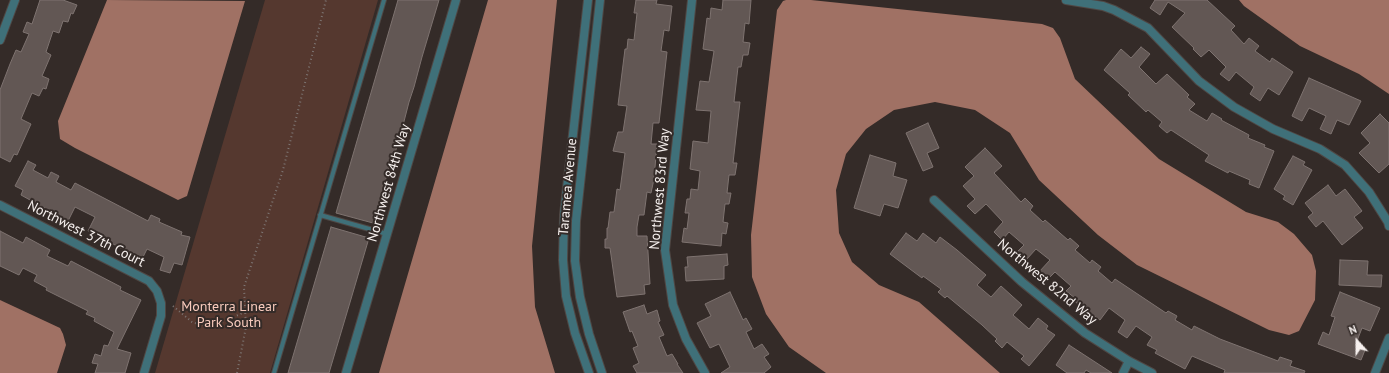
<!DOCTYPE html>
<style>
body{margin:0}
#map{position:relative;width:1389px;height:373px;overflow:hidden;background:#342b28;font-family:"PT Sans",sans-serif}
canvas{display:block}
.north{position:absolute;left:1337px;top:321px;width:40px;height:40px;-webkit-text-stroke:3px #342b28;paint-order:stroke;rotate:339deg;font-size:11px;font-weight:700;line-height:16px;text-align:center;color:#f6f0ee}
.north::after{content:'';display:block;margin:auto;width:14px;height:18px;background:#f6f0ee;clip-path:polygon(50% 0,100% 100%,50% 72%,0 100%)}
</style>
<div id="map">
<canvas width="1389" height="373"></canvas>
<div class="north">N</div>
</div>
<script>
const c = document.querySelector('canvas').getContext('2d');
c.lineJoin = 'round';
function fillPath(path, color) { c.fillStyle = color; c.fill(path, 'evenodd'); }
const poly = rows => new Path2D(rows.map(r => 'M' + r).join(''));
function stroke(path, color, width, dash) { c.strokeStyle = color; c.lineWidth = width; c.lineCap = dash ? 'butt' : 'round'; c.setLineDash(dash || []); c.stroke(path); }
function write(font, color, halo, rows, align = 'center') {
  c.font = font + ' "PT Sans",sans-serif'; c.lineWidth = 4; c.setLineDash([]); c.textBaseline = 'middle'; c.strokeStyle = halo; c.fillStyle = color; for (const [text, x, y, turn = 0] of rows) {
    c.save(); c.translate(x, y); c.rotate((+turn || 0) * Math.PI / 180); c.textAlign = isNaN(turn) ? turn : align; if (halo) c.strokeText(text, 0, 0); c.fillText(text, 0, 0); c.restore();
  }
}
fillPath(poly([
 [265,0,378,0,270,373,155,373]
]), '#55382f');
fillPath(poly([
 [107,0,245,1,187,196,178,200,75,148,60,139,58,121],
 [488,0,557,0,532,246,535,307,555,373,379,373],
 [786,0,811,0,1042,24,1053,28,1060,38,1075,79,1159,159,1246,212,1278,222,1294,234,1312,255,1316,271,1315,300,1299,331,1289,335,1269,330,1137,265,1098,235,1039,180,1010,133,975,110,935,102,894,110,866,129,846,154,836,190,839,233,852,262,879,285,919,302,1000,373,826,373,789,347,766,314,752,277,751,235,777,10,783,1],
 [1239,0,1389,0,1389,94,1359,74,1300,46,1244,6],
 [0,300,60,328,63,334,66,345,57,373,0,373]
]), '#a07164');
const building = poly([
 [40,0,63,0,77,5,73,14,71,13,68,22,63,21,59,33,53,31,46,52,51,55,42,76,49,79,46,89,43,88,39,96,32,93,21,119,31,124,17,155,14,154,10,162,0,157,0,90,10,64,16,50,21,52,29,34,23,32,27,22,32,24,40,0],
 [398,0,439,0,422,57,414,87,409,102,401,133,392,163,390,162,385,182,386,182,373,223,336,213,398,0],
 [636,0,657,0,656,4,672,6,669,31,664,30,661,51,667,52,659,123,653,123,651,144,657,144,654,179,651,193,647,192,644,215,639,215,637,227,637,236,647,236,650,284,644,285,645,294,617,297,610,248,605,248,605,239,607,239,607,228,608,228,610,212,614,212,617,189,620,190,625,153,613,151,618,132,623,132,627,106,618,105,625,49,627,49,628,39,634,40,637,13,634,13,636,0],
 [723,0,751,0,749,24,745,23,743,42,750,43,748,55,743,55,741,67,738,67,734,102,740,102,733,163,737,163,735,175,729,175,727,193,731,193,729,204,725,204,723,222,728,223,726,234,722,233,721,246,682,242,684,228,687,229,689,213,685,213,687,199,690,199,691,189,698,190,700,171,690,169,693,141,708,143,711,111,696,110,700,81,709,82,711,70,714,51,703,49,707,18,710,19,711,8,722,10,723,0],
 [1155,0,1207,0,1235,26,1231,30,1244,44,1249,38,1259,46,1255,51,1270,62,1272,58,1293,72,1279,95,1268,88,1260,101,1250,94,1254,87,1236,72,1229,81,1220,74,1226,67,1209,50,1201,57,1193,49,1194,48,1172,27,1185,13,1168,2,1160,15,1150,8,1155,0],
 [1141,47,1150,54,1139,67,1156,84,1167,74,1189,95,1187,97,1195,104,1189,110,1207,121,1212,113,1222,119,1221,120,1249,135,1248,138,1265,145,1264,147,1274,151,1259,188,1249,184,1250,180,1229,171,1228,173,1205,161,1209,155,1171,130,1167,133,1159,126,1162,122,1148,110,1146,112,1128,95,1130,93,1104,70,1121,49,1131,58,1141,47],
 [1309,78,1361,101,1349,125,1337,120,1331,134,1320,129,1326,116,1309,108,1302,121,1292,116,1309,78],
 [1380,114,1389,123,1389,164,1379,173,1359,153,1370,143,1361,133,1380,114],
 [928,123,939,148,927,153,933,167,923,171,906,133,928,123],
 [985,148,1002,166,994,173,1021,202,1025,198,1033,206,1030,210,1043,222,1045,220,1068,240,1070,238,1079,246,1075,250,1090,263,1092,260,1101,267,1098,271,1112,283,1115,279,1166,313,1168,311,1177,316,1175,320,1192,330,1194,326,1220,339,1278,361,1280,357,1292,361,1290,366,1305,371,1304,373,1224,373,1225,370,1192,356,1185,369,1155,353,1157,350,1147,345,1152,337,1136,326,1127,338,1118,332,1125,320,1109,308,1100,320,1083,308,1073,300,1075,298,1066,291,1071,286,1055,272,1048,279,1039,272,1050,260,1036,249,1026,260,1017,252,1024,245,1009,232,1002,240,994,232,1003,222,986,204,975,214,967,206,975,199,963,186,974,176,965,167,985,148],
 [870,155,896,163,893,176,907,180,898,208,884,204,880,216,854,208,870,155],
 [1293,156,1305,162,1303,165,1312,170,1293,205,1283,199,1285,196,1274,189,1293,156],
 [28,161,36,165,33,170,48,178,51,172,59,176,56,182,71,190,75,183,148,221,151,215,160,219,159,222,182,232,181,235,190,237,182,265,174,263,170,273,160,270,164,257,147,249,142,259,88,231,95,217,75,207,68,221,21,195,23,190,15,186,28,161],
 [1328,185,1336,196,1345,189,1362,211,1354,217,1363,228,1342,245,1323,221,1316,227,1308,217,1313,213,1305,203,1328,185],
 [331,227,369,238,351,299,329,373,288,373,331,227],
 [0,231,23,243,26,237,50,250,47,256,68,266,71,261,121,287,120,290,141,300,117,349,131,353,125,373,95,373,98,364,92,363,95,354,101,356,104,345,108,346,114,332,94,321,95,318,86,314,88,311,46,290,47,288,34,281,37,275,23,268,19,275,0,266,0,231],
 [906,233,917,241,923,233,936,243,940,237,957,250,986,275,977,285,991,297,1001,286,1022,305,1013,315,1029,329,1038,318,1048,326,1046,329,1055,335,1029,366,1021,359,1024,356,1007,342,1002,348,995,341,997,339,982,325,947,296,945,298,938,292,941,289,923,276,922,278,890,254,906,233],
 [727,254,728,265,724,266,724,279,686,281,685,267,688,267,687,257,727,254],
 [1340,260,1368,261,1367,275,1382,275,1381,287,1339,285,1340,260],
 [730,292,743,320,746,318,752,329,746,332,754,349,762,344,769,354,764,357,771,367,764,373,721,373,730,367,719,344,710,348,697,323,711,316,705,304,730,292],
 [1340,292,1380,308,1370,331,1362,328,1355,346,1365,350,1361,360,1318,344,1323,332,1329,335,1335,317,1331,316,1340,292],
 [644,305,647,314,657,310,660,321,658,322,664,335,659,337,667,356,672,354,678,364,677,364,683,373,637,373,633,366,639,363,633,348,638,346,632,331,630,332,623,312,644,305],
 [1069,345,1112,373,1091,373,1086,370,1084,373,1067,373,1056,365,1069,345]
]);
fillPath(building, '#625754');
stroke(building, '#7e7370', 1);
const service = poly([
 [320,215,387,234],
 [274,373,384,0]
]);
const minor = poly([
 [588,0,564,215,563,260,566,296,575,333,589,373],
 [600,0,576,221,575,261,580,297,589,334,602,373],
 [692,0,665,250,673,305,686,339,705,373],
 [1066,0,1103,6,1114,10,1148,28,1199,81,1234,107,1273,129,1320,149,1345,165,1369,192,1388,222,1389,226],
 [0,40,15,0],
 [934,200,1022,282,1085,333,1129,361,1152,373],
 [0,205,149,281,157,291,161,303,161,316,144,373],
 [346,373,456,0],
 [1123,373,1129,361],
 [1375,373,1389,338]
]);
stroke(service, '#4f4744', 6);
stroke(minor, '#4f4744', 10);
stroke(poly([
 [173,306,192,322,201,325,217,324,245,312],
 [237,373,246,327,244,287,283,170,326,0]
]), '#7d7573', 2, [1, 3]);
stroke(service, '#3f7079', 4);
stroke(minor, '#3f7079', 8);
write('14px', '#f6f0ee', '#342b28', [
 ["Northwest 84th Way",389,183,-74],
 ["Taramea Avenue",568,187,-85],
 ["Northwest 83rd Way",660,189,-85],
 ["Northwest 37th Court",86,234,27],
 ["Northwest 82nd Way",1047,282,40]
]);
write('14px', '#f9cbbd', '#342b28', [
 ["Monterra Linear",229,307],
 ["Park South",229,323]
]);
</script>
